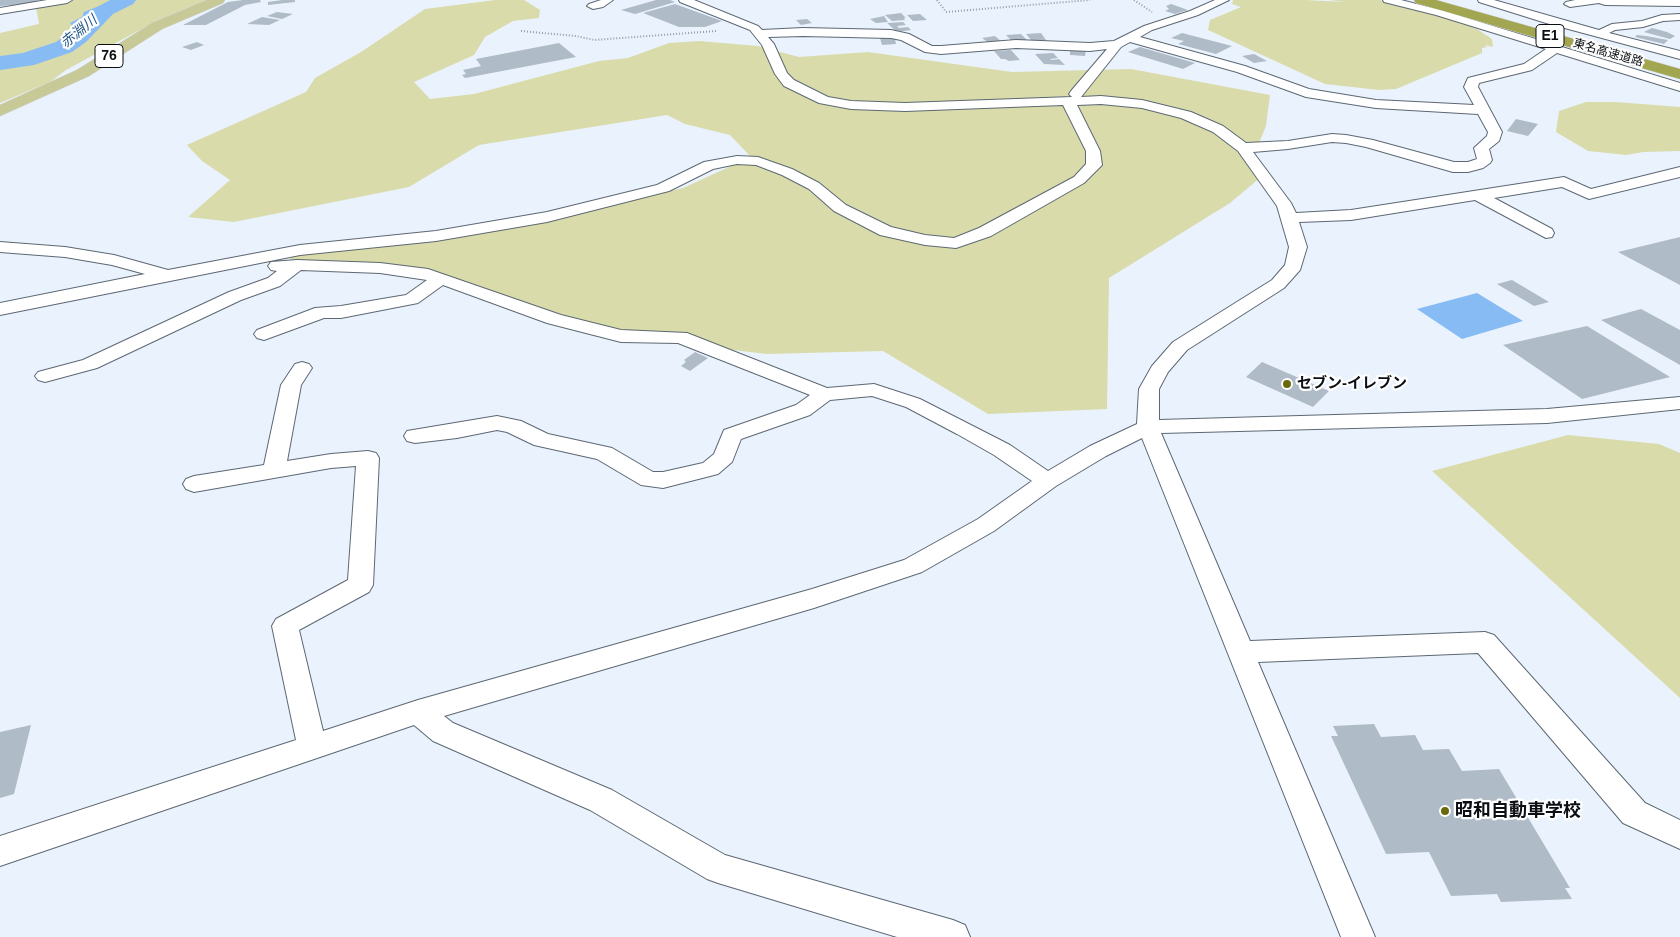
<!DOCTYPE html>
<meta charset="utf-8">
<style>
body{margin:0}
canvas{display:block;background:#e9f2fd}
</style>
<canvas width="1680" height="937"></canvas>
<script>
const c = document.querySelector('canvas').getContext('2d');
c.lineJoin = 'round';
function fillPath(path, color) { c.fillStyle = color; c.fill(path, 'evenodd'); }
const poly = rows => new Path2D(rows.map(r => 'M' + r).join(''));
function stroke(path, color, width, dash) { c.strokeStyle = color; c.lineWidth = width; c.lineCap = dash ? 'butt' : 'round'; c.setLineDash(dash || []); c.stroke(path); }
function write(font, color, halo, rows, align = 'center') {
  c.font = font + ' Helvetica,"Noto Sans JP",sans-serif'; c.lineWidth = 4.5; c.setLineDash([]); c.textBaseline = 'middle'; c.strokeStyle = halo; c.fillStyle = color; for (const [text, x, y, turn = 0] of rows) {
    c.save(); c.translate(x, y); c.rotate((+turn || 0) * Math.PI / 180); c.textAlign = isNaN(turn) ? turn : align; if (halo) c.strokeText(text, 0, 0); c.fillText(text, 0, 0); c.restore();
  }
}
fillPath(poly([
 [67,0,207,0,158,20,66,70,50,82,0,103,0,33,39,24,36,7],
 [495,0,524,0,540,10,539,18,513,21,485,37,474,55,414,82,430,99,474,94,599,61,628,58,669,43,699,41,758,46,799,57,868,52,1012,72,1131,69,1270,95,1266,126,1252,160,1261,177,1230,203,1109,278,1107,409,988,414,883,351,766,354,621,336,393,269,286,263,300,250,532,220,683,188,751,157,730,135,685,124,667,115,479,145,409,187,234,222,188,217,230,180,202,161,187,145,306,92,315,78,361,52,425,9],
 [1233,0,1305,0,1345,2,1329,0,1380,0,1451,19,1477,29,1492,39,1493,47,1485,45,1487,47,1482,48,1482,53,1396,89,1379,90,1325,84,1208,30,1210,20,1241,7,1232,4],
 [1586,102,1616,102,1680,107,1680,151,1643,152,1626,155,1588,151,1556,132,1559,111],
 [1568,435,1659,444,1680,453,1680,698,1432,471]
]), '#d9dcaa');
fillPath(poly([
 [114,0,137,0,115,7,89,32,80,35,70,23,82,17,84,12],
 [1477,293,1523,321,1462,339,1417,309]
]), '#86bbf3');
fillPath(poly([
 [110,0,136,0,133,4,113,14,86,42,72,52,34,65,0,70,0,56,23,53,56,42,70,32,99,6,110,0]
]), '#86bbf3');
fillPath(poly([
 [0,0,38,0,36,3,0,6],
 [243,0,260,0,261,2,245,5,206,25,183,25,228,2],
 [282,0,295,0,295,2,268,5,268,2],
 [656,0,670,0,675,2,635,14,621,10],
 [675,4,722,21,705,27,679,27,643,13],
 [1171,4,1188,10,1175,14,1165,11,1169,9,1166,6],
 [277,12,293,14,282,19,267,16],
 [901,13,906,18,904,18,905,20,892,21,885,15],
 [920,14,927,20,913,21,907,15],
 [884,16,888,22,876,23,870,19],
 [262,17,280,20,269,25,247,24],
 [807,19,812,23,801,25,796,20],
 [903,22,906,25,897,26,899,28,908,27,911,30,897,32,887,23],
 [1652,28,1667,32,1675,36,1670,39,1644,32],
 [1041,33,1046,40,1032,41,1026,34],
 [1182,33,1232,46,1216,54,1178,44,1184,41,1171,38],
 [1021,34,1028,41,1013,42,1006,35],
 [1637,35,1646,36,1668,40,1664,44,1635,37],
 [995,36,1002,42,989,43,982,38],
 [880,38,895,39,896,44,882,45],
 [197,42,204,45,191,50,182,47],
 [559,43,576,57,465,78,462,75,466,74,463,70,481,66,476,59],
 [1140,47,1195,63,1183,69,1128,52],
 [1070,49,1086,50,1085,56,1070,55],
 [1011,50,1020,60,1009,61,1005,59,1001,59,994,51],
 [1053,53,1058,58,1050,59,1052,60,1059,59,1065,65,1044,64,1035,54],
 [1254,54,1267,61,1254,63,1242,56],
 [1516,119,1538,124,1528,136,1507,131],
 [1680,237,1680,285,1618,252],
 [1512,280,1549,302,1534,306,1497,284],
 [1641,309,1680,330,1680,365,1601,320],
 [1587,326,1670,377,1582,399,1503,345],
 [695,352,708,358,690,371,681,366,686,362,684,360],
 [1262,362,1329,391,1313,407,1246,377],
 [1374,724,1381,737,1415,735,1423,750,1449,749,1462,771,1499,769,1570,888,1565,888,1572,899,1501,902,1497,894,1451,896,1429,852,1386,854,1331,736,1338,736,1333,726],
 [31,725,14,794,0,798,0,732]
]), '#afbbc7');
const minor = poly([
 [47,0,72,0,67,3,0,14,0,8,47,0],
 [601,0,613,0,603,7,593,9,587,6,589,4,601,0],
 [679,0,694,0,758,26,762,30,803,28,891,30,909,34,932,46,941,46,1016,40,1090,43,1114,41,1144,26,1190,11,1215,0,1229,0,1198,15,1152,30,1140,37,1245,66,1309,89,1376,100,1474,105,1464,87,1468,78,1524,64,1546,49,1436,15,1384,2,1383,0,1401,0,1444,11,1680,83,1680,91,1557,53,1532,70,1479,83,1478,87,1502,132,1499,141,1489,149,1492,160,1490,163,1483,168,1468,172,1453,172,1366,147,1346,143,1332,142,1288,149,1253,152,1291,203,1296,213,1351,210,1564,177,1591,189,1680,167,1680,177,1589,199,1562,187,1494,198,1552,229,1554,233,1552,237,1546,238,1475,200,1351,220,1299,222,1307,247,1300,270,1284,288,1187,350,1168,372,1159,389,1159,420,1547,409,1680,397,1680,409,1547,423,1161,433,1250,641,1485,632,1494,635,1645,803,1680,820,1680,849,1623,823,1478,653,1258,662,1375,937,1341,937,1142,438,1106,456,1056,486,994,531,922,572,814,608,444,716,453,723,612,790,725,855,953,920,965,925,970,937,897,937,718,883,707,879,590,810,433,741,414,725,0,866,0,836,296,740,272,626,276,619,348,580,356,466,331,468,194,492,186,489,183,484,186,479,194,476,264,465,281,385,295,364,302,362,309,364,312,368,301,385,287,461,331,454,368,451,376,453,379,458,373,585,369,592,299,630,323,731,418,700,812,589,904,560,978,519,1032,481,994,455,957,434,906,407,872,396,830,400,810,415,741,439,732,462,718,474,663,488,641,485,597,459,534,445,507,432,497,430,457,438,415,443,407,441,404,436,407,431,497,416,521,421,548,434,612,448,653,472,663,472,703,463,714,454,724,430,796,405,810,395,678,343,621,342,547,323,443,285,418,303,341,318,324,318,264,340,257,338,254,334,257,330,315,308,341,306,406,295,427,280,380,273,301,270,280,286,241,300,97,368,45,382,38,380,35,376,38,372,83,360,229,292,268,278,277,271,271,270,268,266,271,262,297,260,380,263,428,269,561,315,621,330,687,333,827,388,874,384,920,399,1010,445,1048,471,1090,446,1137,424,1139,389,1152,366,1173,342,1272,280,1285,265,1289,247,1277,206,1238,151,1213,132,1181,118,1142,108,1101,104,1077,105,1100,151,1102,165,1084,183,991,236,956,248,925,245,880,235,834,211,809,189,782,175,756,165,737,164,713,169,669,191,547,222,436,241,300,255,0,315,0,303,145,274,112,265,65,257,0,252,0,242,65,247,114,255,168,270,300,245,436,231,547,212,657,185,704,162,737,156,758,157,792,169,819,183,846,205,891,227,925,235,954,238,979,228,1074,177,1086,164,1086,151,1063,105,905,111,851,109,819,103,784,86,775,74,762,45,750,30,680,2,679,0],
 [803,36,891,38,901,40,925,52,941,54,1016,48,1090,51,1107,49,1071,91,1069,94,1072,97,905,103,851,101,828,97,794,80,787,73,774,44,768,37,803,36],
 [1130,42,1237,72,1306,97,1376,108,1478,114,1488,132,1487,136,1474,148,1477,159,1468,162,1454,162,1373,140,1346,135,1332,134,1288,141,1246,143,1223,126,1191,112,1142,100,1101,96,1081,97,1121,47,1130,42],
 [1478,0,1494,0,1599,30,1612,24,1642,21,1662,15,1680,14,1680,20,1663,21,1643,27,1615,30,1609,33,1680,51,1680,59,1546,23,1479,2,1478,0],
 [1680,0,1680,6,1605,5,1599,3,1570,7,1564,4,1566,2,1575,0,1680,0]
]);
const major = poly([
 [207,0,225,0,223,3,162,29,89,76,0,116,0,105,77,70,152,23,207,0]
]);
const highway = poly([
 [1414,0,1436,0,1680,69,1680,79,1416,3,1414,0]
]);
stroke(minor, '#5d6873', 2);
stroke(major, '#cecfd0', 1);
stroke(highway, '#cecfd0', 1);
stroke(poly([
 [937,0,946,12,1090,0],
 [1134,0,1152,12],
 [521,31,576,36,594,40,716,31]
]), '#969da5', 2, [1, 2]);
fillPath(minor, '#fff');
fillPath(major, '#c7ca96');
fillPath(highway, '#a2a650');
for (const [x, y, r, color] of [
 [1287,384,5,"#686a09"],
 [1445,811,5,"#686a09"]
]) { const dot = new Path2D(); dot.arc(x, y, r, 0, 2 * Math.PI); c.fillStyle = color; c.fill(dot); stroke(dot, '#fff', 2); }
write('12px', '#0b0f13', '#fff', [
 ["東名高速道路",1608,53,16]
]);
write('italic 14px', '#1c5286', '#fff', [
 ["赤淵川",79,32,-39]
]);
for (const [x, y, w] of [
 [1550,36,28],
 [109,56,28]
]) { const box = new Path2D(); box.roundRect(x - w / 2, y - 11.5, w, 23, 4); c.fillStyle = '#fff'; c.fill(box); stroke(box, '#0b0f13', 1); }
write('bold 14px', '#0b0f13', null, [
 ["E1",1550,36],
 ["76",109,56]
]);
write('bold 15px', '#0b0f13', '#fff', [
 ["セブン-イレブン",1297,384]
], 'left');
write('bold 18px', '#0b0f13', '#fff', [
 ["昭和自動車学校",1455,811]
], 'left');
</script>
